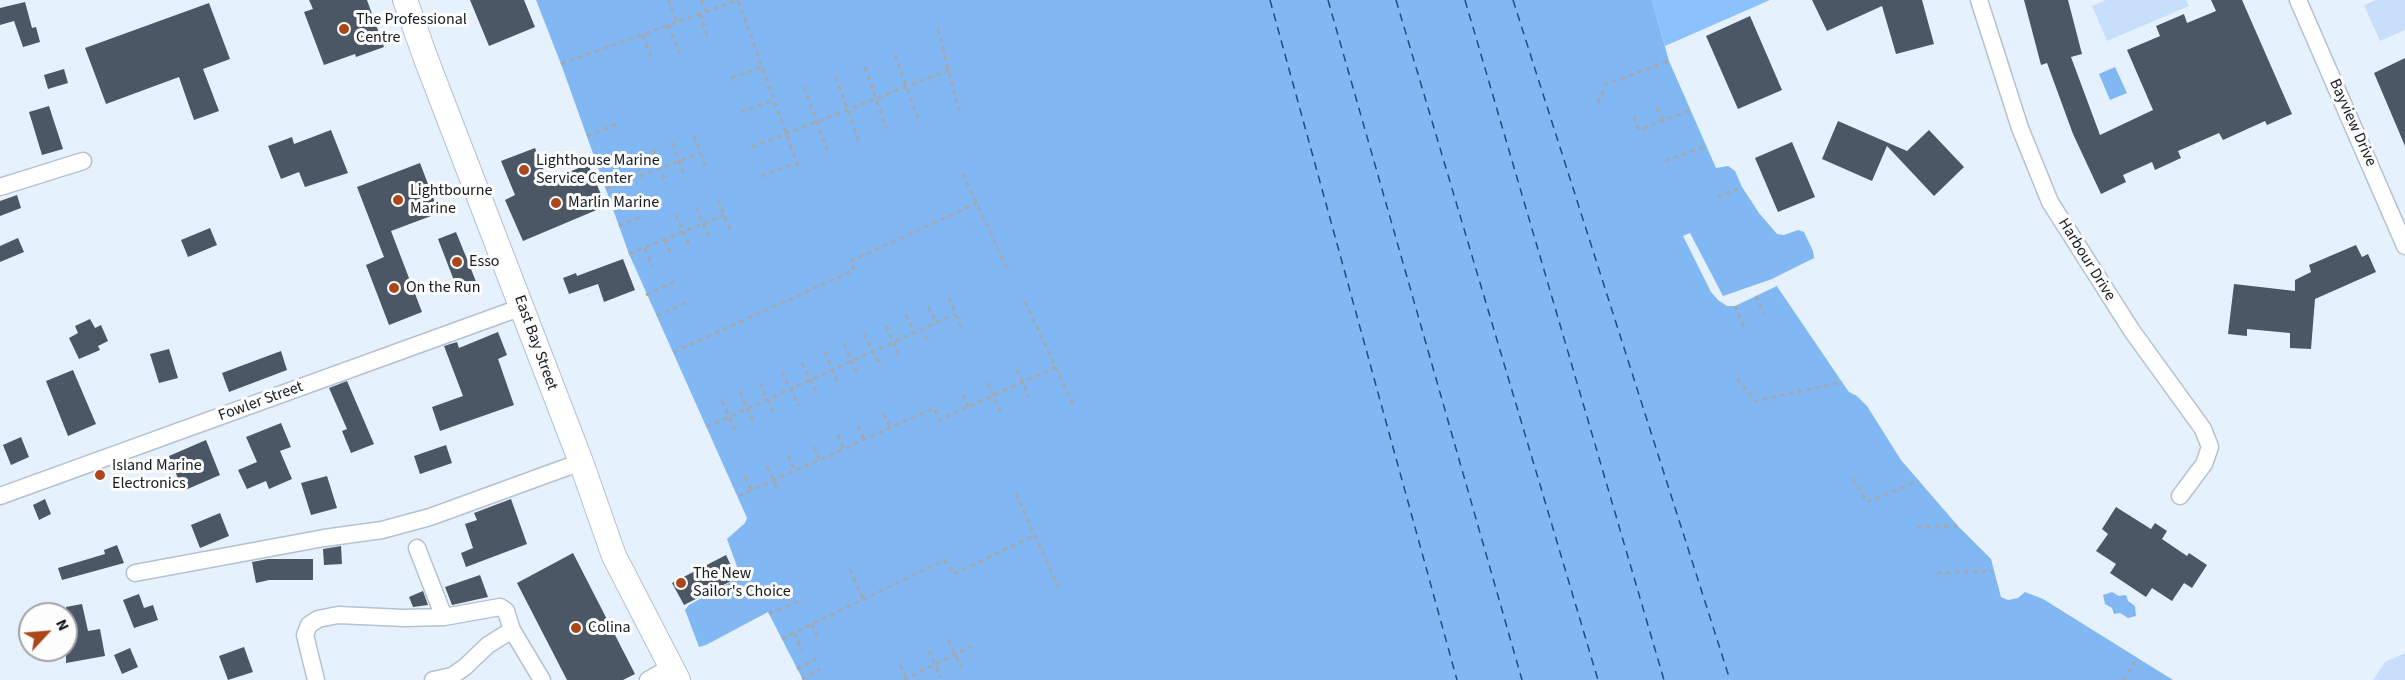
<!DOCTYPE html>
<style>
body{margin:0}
#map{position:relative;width:2405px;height:680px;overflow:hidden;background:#e6f1fe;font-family:"Source Sans 3",sans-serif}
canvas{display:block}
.north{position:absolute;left:18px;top:602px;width:60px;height:60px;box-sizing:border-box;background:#fdfdfd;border:2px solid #a1a3a5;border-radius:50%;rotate:64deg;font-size:16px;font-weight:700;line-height:24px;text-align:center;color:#161b20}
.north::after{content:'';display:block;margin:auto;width:21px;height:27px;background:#ac4719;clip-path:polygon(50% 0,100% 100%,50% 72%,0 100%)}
</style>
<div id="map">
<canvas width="2405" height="680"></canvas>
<div class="north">N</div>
</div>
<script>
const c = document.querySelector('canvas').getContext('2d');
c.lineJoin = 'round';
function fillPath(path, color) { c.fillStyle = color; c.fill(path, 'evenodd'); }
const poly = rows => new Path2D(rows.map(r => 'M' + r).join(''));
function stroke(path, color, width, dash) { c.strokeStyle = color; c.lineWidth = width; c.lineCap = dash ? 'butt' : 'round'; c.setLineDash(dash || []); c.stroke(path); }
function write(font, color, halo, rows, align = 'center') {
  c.font = font + ' "Source Sans 3",sans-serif'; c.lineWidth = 6; c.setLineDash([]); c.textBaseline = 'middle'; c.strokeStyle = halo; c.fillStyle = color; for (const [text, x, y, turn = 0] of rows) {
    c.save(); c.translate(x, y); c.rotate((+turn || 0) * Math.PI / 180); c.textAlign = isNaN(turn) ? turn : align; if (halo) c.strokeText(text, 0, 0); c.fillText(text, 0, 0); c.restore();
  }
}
fillPath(poly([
 [2106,0,2186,0,2189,6,2107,41,2092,6],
 [2376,0,2405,0,2405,30,2380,41,2364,5],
 [2405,653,2405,680,2373,680,2385,662]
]), '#c7dffa');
fillPath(poly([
 [1652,0,1770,0,1665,46]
]), '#8bc1fd');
fillPath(poly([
 [536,0,1652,0,1669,61,1716,168,1728,166,1735,171,1742,187,1759,213,1777,234,1784,235,1798,230,1804,232,1813,251,1814,258,1772,279,1842,382,1849,392,1857,396,1867,406,1901,460,1958,526,1991,559,2001,597,2008,600,2018,598,2025,592,2043,599,2173,680,803,680,768,612,706,645,699,647,685,610,689,605,736,579,739,572,727,539,745,523,747,518,629,254,561,64],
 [2115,67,2127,93,2110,100,2099,74],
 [2112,592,2119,596,2126,595,2128,601,2135,606,2136,616,2128,618,2120,613,2114,614,2112,608,2105,604,2103,595]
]), '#81b7f2');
fillPath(poly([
 [1690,233,1723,296,1772,279,1777,286,1735,306,1727,306,1718,300,1711,292,1683,236]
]), '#e6f1fe');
stroke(poly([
 [1270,0,1457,680],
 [1328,0,1522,680],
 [1396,0,1598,680],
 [1465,0,1664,680],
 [1513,0,1730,680]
]), '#1f4d7e', 1.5, [8, 6]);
fillPath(poly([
 [309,0,367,0,384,47,356,57,355,54,324,65,304,12,313,9],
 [470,0,524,0,535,27,489,46],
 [1812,0,1922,0,1934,44,1896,54,1882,6,1827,31],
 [2024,0,2068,0,2082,54,2071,57,2100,135,2153,110,2127,50,2160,36,2156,26,2184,14,2187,23,2216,11,2211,0,2242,0,2292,114,2267,125,2265,121,2223,140,2219,133,2178,151,2181,158,2155,170,2152,162,2123,175,2126,182,2101,194,2073,134,2047,63,2041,65],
 [25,2,32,28,36,27,40,42,23,47,14,21,0,25,0,8],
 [209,3,230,59,203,69,219,111,194,120,179,77,106,104,85,48],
 [1750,16,1782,90,1738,109,1706,36],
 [2405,58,2405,146,2374,73],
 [64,69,68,83,48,89,44,75],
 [49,106,63,149,42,155,29,112],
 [1838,121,1907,151,1929,130,1964,167,1934,196,1887,146,1872,181,1822,159],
 [331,130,348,173,305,187,299,172,281,179,268,146,292,137,294,144],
 [1792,142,1815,197,1778,212,1755,158],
 [535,148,548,181,588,164,606,206,523,241,505,200,515,195,501,161],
 [420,163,439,213,391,231,422,312,389,325,366,265,384,257,357,187],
 [17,195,21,208,0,216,0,201],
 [210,228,217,245,188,257,181,240],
 [456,232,477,284,458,291,438,239],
 [18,238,24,252,0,262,0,246],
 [2356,245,2362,257,2368,254,2376,272,2315,299,2311,349,2290,348,2290,333,2247,329,2247,336,2228,334,2234,284,2295,291,2295,280,2311,272,2309,265],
 [623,259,635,290,604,302,598,284,569,294,563,278,576,273,577,276],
 [90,319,95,328,101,325,108,341,98,346,100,350,79,359,69,338,78,333,75,326],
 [498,332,507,355,498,359,514,405,440,431,432,407,463,396,444,346,457,342,459,348],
 [169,349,178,378,159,383,150,354],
 [281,351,287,370,229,392,222,373],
 [73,370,96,424,68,436,46,381],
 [347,381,374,444,351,453,342,431,347,429,329,388],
 [281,423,291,447,280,451,292,479,269,489,266,481,247,489,238,470,257,462,246,437],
 [21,437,29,457,11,465,3,445],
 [206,440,220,475,183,491,169,456],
 [446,445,452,463,420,474,414,456],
 [327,476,337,508,311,515,301,483],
 [45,499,51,514,39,520,33,505],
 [511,499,527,544,466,567,461,553,473,548,465,524,477,520,474,513],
 [2116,507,2151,529,2155,523,2167,531,2162,539,2187,556,2189,553,2207,565,2192,588,2184,583,2172,601,2152,588,2146,597,2110,573,2116,564,2096,551,2108,534,2102,529],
 [220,513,229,536,200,548,191,525],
 [117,545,124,563,62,580,58,568,105,554,104,550],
 [341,546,342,564,324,565,323,549],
 [573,553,635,674,623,680,567,680,517,583],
 [726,555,737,578,684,605,672,583],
 [268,559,313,559,313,580,269,580,256,583,252,562],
 [480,575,488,597,452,605,445,587],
 [423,591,428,605,413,607,409,597],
 [139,594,144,608,153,605,158,620,134,628,123,600],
 [82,604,88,631,100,629,105,656,66,663,66,607],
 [244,647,253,672,228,680,219,656],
 [130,648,138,667,122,674,114,655]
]), '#4b5764');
const minor = poly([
 [1979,0,2020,128,2050,202,2132,331,2203,429,2210,447,2204,464,2180,496],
 [2298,0,2405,246],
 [0,187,83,161],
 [0,496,522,307],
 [417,548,444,617],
 [135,573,324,538,382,530,430,517,581,462],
 [316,680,305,635,309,625,318,619,338,615,404,618,444,617,500,607,506,611,512,630,542,680],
 [433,680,452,676,465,667,488,645,512,630],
 [648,680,671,667]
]);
const highway = poly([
 [405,0,426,59,581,462,614,556,678,680]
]);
stroke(minor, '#b4c1d1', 19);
stroke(highway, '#b4c1d1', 26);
stroke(poly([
 [668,0,677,22],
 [701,0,706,11],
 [700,14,708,38],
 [668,25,680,52],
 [938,29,959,111],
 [643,35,653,61],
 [895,55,918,118],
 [561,64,738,0,799,169],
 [865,67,886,128],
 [836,77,859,142],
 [731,78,762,67],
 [804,87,828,152],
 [1598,103,1606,84,1669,61],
 [1657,108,1663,120],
 [741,112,774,100],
 [1634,117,1639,130,1691,110],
 [587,136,620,123],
 [694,136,706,168],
 [673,143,685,178],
 [752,147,949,70],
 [653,149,666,184],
 [634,158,641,175],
 [1665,161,1706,146],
 [963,174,1008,270],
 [761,176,796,163],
 [606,189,700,153],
 [1717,197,1742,187],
 [718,200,731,232],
 [696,207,710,239],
 [676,215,691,249],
 [619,226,642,216],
 [665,240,672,257],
 [645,248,652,266],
 [629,254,724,215],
 [646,295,678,280],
 [1756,296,1764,314],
 [949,298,962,329],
 [1025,302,1074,406],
 [1735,306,1744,328],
 [928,307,936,321],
 [906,315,914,331],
 [657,316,687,302],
 [886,326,900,357],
 [921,328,927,339],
 [864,334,881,367],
 [844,344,858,375],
 [674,352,854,270,851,261,977,203],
 [825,352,839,385],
 [802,363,818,395],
 [1017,370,1029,397],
 [782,372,799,406],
 [1737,379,1756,401,1842,382],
 [760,383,775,416],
 [988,383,1001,413],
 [740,392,755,425],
 [963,395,968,407],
 [722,401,737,434],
 [884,414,890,427],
 [858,426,864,439],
 [707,427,955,314],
 [838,435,843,448],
 [814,447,819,459],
 [788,456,795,470],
 [767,467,778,489],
 [745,477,751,489],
 [1853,479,1867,502,1918,481],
 [1016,494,1061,593],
 [739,496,934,408,939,420,1056,367],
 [1917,527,1958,526],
 [850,569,863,599],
 [1937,573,1993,571],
 [769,614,803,599],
 [812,624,819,640],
 [794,633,802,651],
 [782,639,944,560,954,574,1035,535],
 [948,640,962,668],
 [929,651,941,678],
 [900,665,907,679],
 [797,669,816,659],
 [802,679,820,669],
 [904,680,972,646],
 [2123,680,2137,659]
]), '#a0a9b3', 3, [4.5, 4.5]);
stroke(minor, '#fff', 16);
stroke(highway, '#fff', 24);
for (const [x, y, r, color] of [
 [344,29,6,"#ac4719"],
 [524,170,6,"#ac4719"],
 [398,200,6,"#ac4719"],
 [556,203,6,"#ac4719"],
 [457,262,6,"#ac4719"],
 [394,288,6,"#ac4719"],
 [100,475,6,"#ac4719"],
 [681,583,6,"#ac4719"],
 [576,628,6,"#ac4719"]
]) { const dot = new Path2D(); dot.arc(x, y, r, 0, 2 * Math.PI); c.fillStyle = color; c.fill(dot); stroke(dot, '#fdfdfd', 2); }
write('16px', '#161b20', '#fdfdfd', [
 ["The Professional",356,20],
 ["Centre",356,38],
 ["Lighthouse Marine",536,161],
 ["Service Center",536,179],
 ["Lightbourne",410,191],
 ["Marine",410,209],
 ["Marlin Marine",568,203],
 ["Esso",469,262],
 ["On the Run",406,288],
 ["Island Marine",112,466],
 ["Electronics",112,484],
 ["The New",693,574],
 ["Sailor's Choice",693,592],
 ["Colina",588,628]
], 'left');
write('16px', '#161b20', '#fdfdfd', [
 ["Bayview Drive",2352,123,66],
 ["Harbour Drive",2086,260,58],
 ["East Bay Street",535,343,70],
 ["Fowler Street",261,402,-20]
]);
</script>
